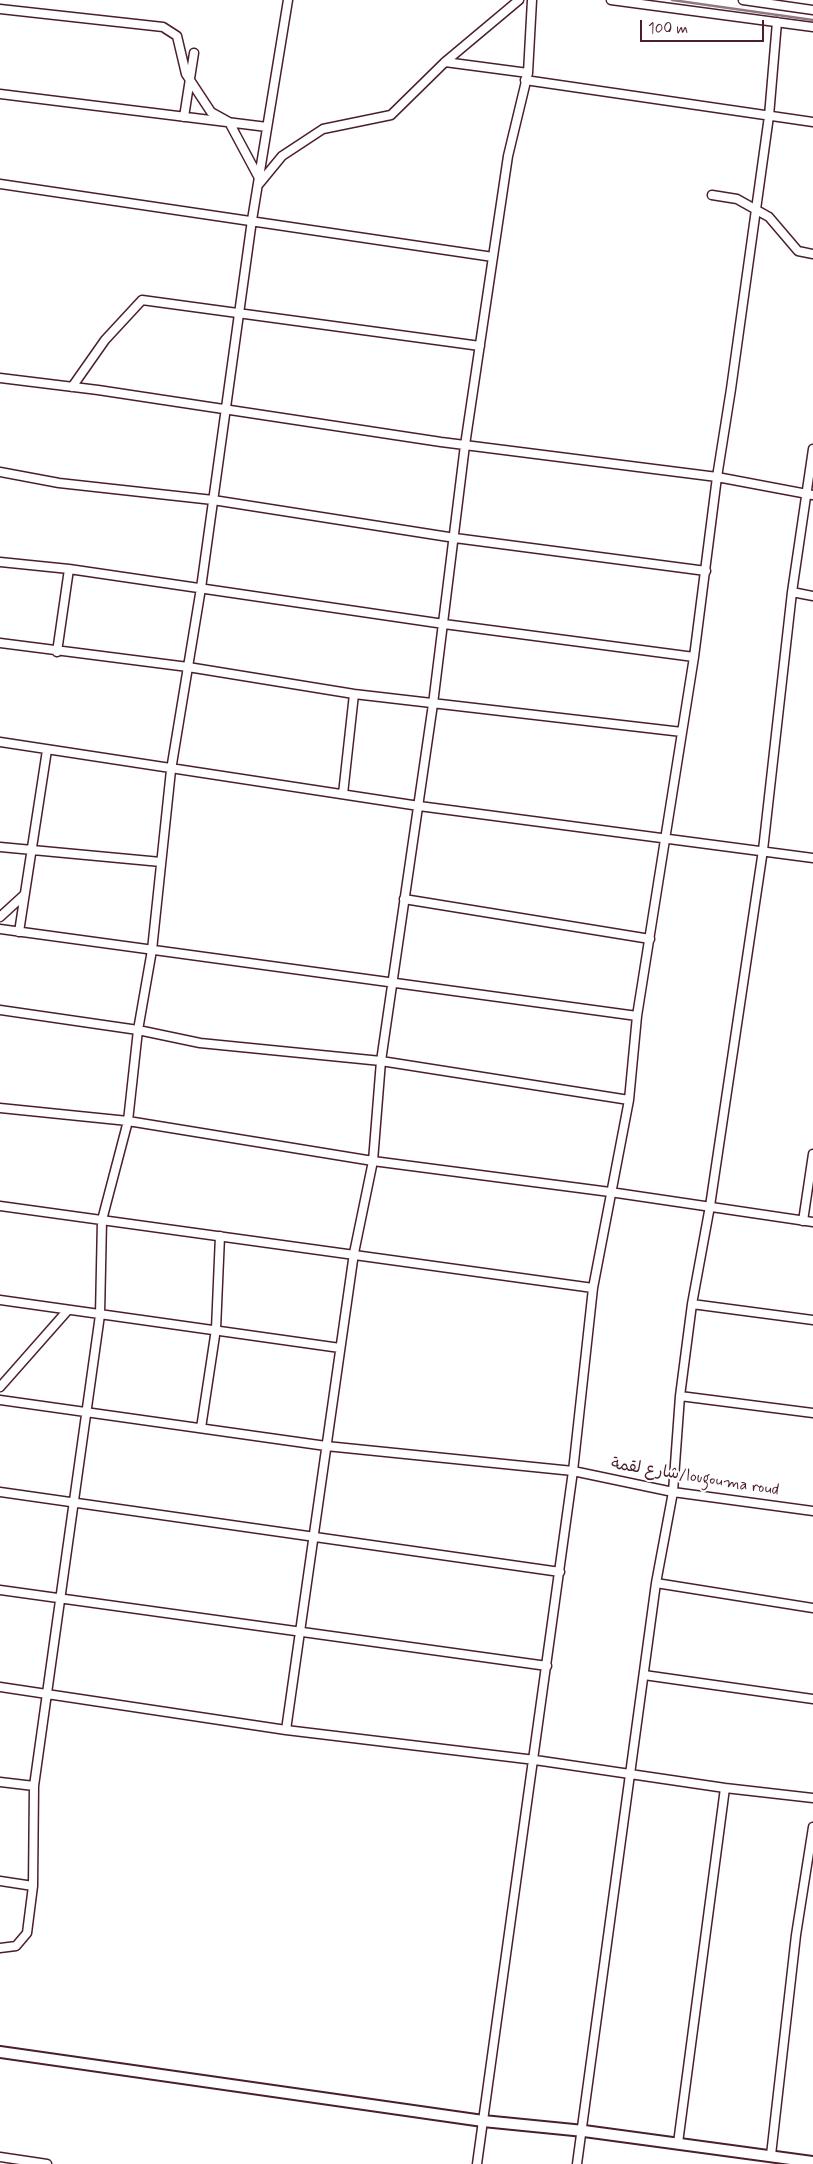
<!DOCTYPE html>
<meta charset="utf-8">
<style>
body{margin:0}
#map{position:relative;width:813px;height:2164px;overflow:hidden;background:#fff;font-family:Mynerve,sans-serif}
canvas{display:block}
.scale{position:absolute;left:640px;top:20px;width:124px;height:22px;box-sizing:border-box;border:2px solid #4a1f2b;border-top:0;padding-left:6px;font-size:15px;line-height:18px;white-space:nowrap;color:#4a1f2b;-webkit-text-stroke:4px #fff;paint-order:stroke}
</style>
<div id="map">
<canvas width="813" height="2164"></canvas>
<div class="scale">100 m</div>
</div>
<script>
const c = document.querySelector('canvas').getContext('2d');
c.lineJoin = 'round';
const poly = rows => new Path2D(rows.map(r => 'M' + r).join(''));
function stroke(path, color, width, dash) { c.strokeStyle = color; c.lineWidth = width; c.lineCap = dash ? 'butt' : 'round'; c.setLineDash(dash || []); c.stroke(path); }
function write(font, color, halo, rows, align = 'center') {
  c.font = font + ' Mynerve,"Playpen Sans Arabic",sans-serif'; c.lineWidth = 4; c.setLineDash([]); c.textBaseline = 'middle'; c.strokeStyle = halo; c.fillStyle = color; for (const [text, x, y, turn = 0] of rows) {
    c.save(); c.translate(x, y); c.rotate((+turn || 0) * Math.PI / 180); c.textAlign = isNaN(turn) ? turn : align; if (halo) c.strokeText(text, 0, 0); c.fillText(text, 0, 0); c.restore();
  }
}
stroke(poly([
 [672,0,813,20]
]), '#91787e', 2.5);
const minor = poly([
 [611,0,813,27],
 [743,0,813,10],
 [0,9,163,27,177,36,186,74,211,112,229,122,259,178],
 [445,62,528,73],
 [525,80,813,122],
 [0,94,267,127],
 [184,117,194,53],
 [0,184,493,257],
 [259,184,282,156,323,129,391,115,445,62,519,0],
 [712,195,737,199,769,217,798,251,813,254],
 [0,378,98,390,441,442,717,477,813,495],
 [72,387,105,340,142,300,480,346],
 [0,472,59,483,213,500,455,538,706,571],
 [0,562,69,569,444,624,694,657],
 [792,592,813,596],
 [0,643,188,667,354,694,682,732],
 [57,652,69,569],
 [0,742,419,806,813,858],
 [343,794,354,694],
 [0,847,161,862],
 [404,899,650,939],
 [0,917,24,895],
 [0,929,637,1016],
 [19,932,47,750],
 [0,1010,138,1030,200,1043,381,1061,629,1100],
 [0,1108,128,1121,373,1161,610,1192,813,1222],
 [0,1206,593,1288],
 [803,1221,813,1154],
 [0,1300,340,1348],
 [692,1304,813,1320],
 [0,1387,68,1310],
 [680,1396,813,1413],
 [0,1400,326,1446,573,1471,673,1492,813,1511],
 [201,1428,216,1329,220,1236],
 [0,1492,560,1572],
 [656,1583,813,1608],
 [0,1590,547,1666],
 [644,1675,813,1699],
 [0,1687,286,1730,535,1760,725,1788,813,1798],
 [286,1730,354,1253,373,1161,381,1061,433,704,465,445,508,156,528,73,532,0],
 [0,1782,34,1786],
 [0,1881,33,1886],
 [0,1948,16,1946,27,1933,33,1886,34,1786,100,1315,102,1220,128,1121,138,1030,152,950,171,770,201,588,252,220,288,0],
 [678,2143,725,1788],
 [771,2155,796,1935,813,1827],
 [0,2157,47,2164],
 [477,2164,573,1471,593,1288,629,1100,637,1016,694,657,717,477,731,389,769,116,777,22],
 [577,2164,656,1583,673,1492,680,1396,692,1304,710,1206,763,850,792,592,813,449]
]);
const tertiary = poly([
 [0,2052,483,2121,584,2131,813,2162]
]);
stroke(minor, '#4a1f2b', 11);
stroke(tertiary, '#4a1f2b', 14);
stroke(minor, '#fff', 8);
stroke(tertiary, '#fff', 10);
write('16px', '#4a1f2b', '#fff', [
 ["شارع لقمة/lougouma roud",695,1478,9]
]);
</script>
